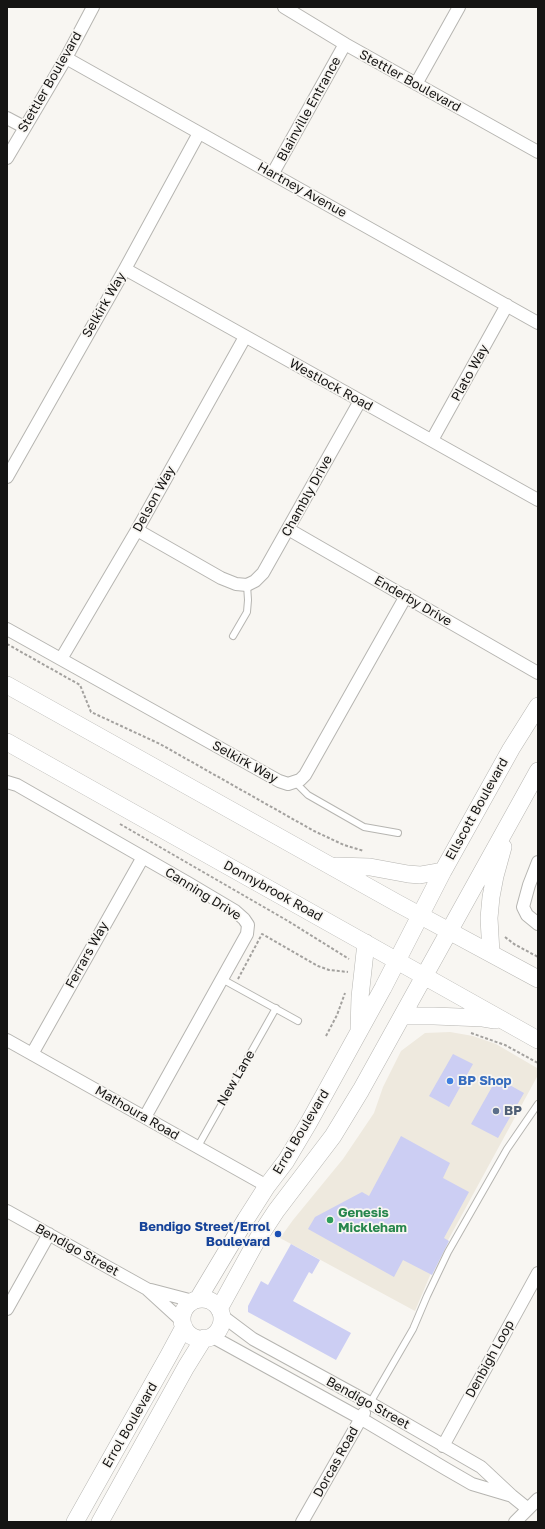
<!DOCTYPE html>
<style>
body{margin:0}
#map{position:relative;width:545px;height:1529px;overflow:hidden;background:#f8f6f2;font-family:"Golos Text",sans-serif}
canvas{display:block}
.frame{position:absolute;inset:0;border:8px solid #151413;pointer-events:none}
</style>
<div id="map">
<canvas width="545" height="1529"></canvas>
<div class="frame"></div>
</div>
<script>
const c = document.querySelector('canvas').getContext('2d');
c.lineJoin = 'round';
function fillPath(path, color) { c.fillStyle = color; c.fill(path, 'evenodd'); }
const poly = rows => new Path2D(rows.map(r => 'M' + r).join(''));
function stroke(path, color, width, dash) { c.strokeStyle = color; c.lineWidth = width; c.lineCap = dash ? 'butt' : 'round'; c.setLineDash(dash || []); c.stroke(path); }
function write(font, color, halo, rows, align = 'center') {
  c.font = font + ' "Golos Text",sans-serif'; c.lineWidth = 3.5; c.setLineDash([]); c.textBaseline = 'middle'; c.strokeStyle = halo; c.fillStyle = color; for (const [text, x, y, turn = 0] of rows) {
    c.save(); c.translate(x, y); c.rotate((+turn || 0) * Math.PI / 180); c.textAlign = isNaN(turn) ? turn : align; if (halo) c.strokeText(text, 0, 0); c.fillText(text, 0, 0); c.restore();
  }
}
fillPath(poly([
 [450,1032,473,1036,496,1044,537,1068,538,1075,434,1266,415,1311,280,1238,293,1220,343,1159,374,1113,383,1087,401,1051,425,1033]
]), '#eee9de');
fillPath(poly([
 [453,1054,473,1064,449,1107,429,1096],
 [497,1078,524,1093,498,1138,471,1124],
 [401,1136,450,1163,443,1178,469,1192,444,1238,449,1241,432,1275,403,1260,394,1277,308,1229,315,1217,362,1192,369,1196],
 [291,1244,320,1260,312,1274,309,1272,293,1301,351,1333,336,1360,248,1312,248,1306,261,1281,268,1285]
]), '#cccef3');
const lane = poly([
 [233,636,247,612,248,600,247,585],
 [295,782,308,795,364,827,398,833],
 [222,979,298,1021],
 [197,1148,276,1008],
 [370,1403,413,1329,427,1296,448,1252,507,1149,538,1104]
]);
const street = poly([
 [284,7,345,44,538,152],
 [66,58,538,323],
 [416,84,459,7],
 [7,118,24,127],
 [7,158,66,58,93,7],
 [273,173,345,44],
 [125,269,538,500],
 [432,440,507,305],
 [7,477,125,269,199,133],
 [288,529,538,673],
 [137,530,221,578,236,584,247,585,255,581,263,573,360,401],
 [7,629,279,781,288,784,300,780,305,775,406,596],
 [61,659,137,530,245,337],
 [7,782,17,785,188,883,235,911,244,919,248,925,247,934,145,1117],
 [538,862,529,885,523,907,527,915,538,924],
 [7,1040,267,1186],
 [32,1054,143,857],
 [7,1211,147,1289,182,1321],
 [151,1290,193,1301],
 [7,1309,49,1234],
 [221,1315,253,1339,370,1403,481,1467,512,1496,528,1509],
 [211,1336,360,1418,446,1469,472,1484,509,1495],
 [443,1446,538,1273],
 [302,1522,364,1413],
 [515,1522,538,1499]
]);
const secondary = poly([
 [7,685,397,903,538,979],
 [7,742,538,1040],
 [336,866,370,867,408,874,420,875,443,871],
 [491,953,489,918,491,897,495,876,503,847],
 [403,1016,434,1016,483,1018,495,1020],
 [359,1029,360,997,366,943],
 [198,1299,246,1219,267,1186,286,1161,308,1124,383,988,443,871,511,749,538,706],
 '182 1319a20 20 0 1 1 40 0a20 20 0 1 1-40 0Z',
 [219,1309,257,1240,276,1211,333,1136,361,1090,538,771],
 [75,1522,169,1355,184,1327],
 [100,1522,186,1367,204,1338]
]);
stroke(lane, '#b6b5b1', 8);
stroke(street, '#b6b5b1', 14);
stroke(secondary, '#b6b5b1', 18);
stroke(poly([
 [7,644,80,685,91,712,160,744,314,831,344,845,364,851],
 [120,824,288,921,349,959],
 [505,937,514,944,538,957],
 [238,979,262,934,318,966,329,970,348,972],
 [471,1033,505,1045,538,1063],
 [326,1036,337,1015,345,993]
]), '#a3a19e', 2, [3, 2]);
stroke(lane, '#fff', 6);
stroke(street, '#fff', 12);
stroke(secondary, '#fff', 17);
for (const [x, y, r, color] of [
 [450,1081,4,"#3f7fe0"],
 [496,1111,4,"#5c6f8a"],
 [330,1220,4,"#2e9e5b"],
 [278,1234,4,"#1a4fb4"]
]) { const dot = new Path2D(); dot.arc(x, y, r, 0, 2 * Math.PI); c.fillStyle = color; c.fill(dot); stroke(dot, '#f8f6f2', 1.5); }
write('13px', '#151413', '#f8f6f2', [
 ["Stettler Boulevard",410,81,29],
 ["Stettler Boulevard",50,82,-60],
 ["Blainville Entrance",309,109,-61],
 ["Hartney Avenue",302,190,29],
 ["Selkirk Way",104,305,-60],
 ["Plato Way",470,373,-61],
 ["Westlock Road",331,385,29],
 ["Chambly Drive",307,496,-61],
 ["Delson Way",154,499,-61],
 ["Enderby Drive",413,601,30],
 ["Selkirk Way",245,762,29],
 ["Ellscott Boulevard",477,809,-61],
 ["Donnybrook Road",273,891,29],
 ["Canning Drive",203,894,32],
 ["Ferrars Way",87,955,-61],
 ["New Lane",236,1078,-60],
 ["Mathoura Road",137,1113,30],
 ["Errol Boulevard",301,1132,-59],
 ["Bendigo Street",77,1250,29],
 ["Denbigh Loop",490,1359,-61],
 ["Bendigo Street",368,1403,29],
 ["Errol Boulevard",130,1425,-60],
 ["Dorcas Road",336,1462,-61]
]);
write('bold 13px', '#366cbe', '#f8f6f2', [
 ["BP Shop",458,1081]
], 'left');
write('bold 13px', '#4e5e75', '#f8f6f2', [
 ["BP",504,1111]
], 'left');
write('bold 13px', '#27864d', '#f8f6f2', [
 ["Genesis",338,1213],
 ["Mickleham",338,1228]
], 'left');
write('bold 13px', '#164399', '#f8f6f2', [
 ["Bendigo Street/Errol",270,1227],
 ["Boulevard",270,1242]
], 'right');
</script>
